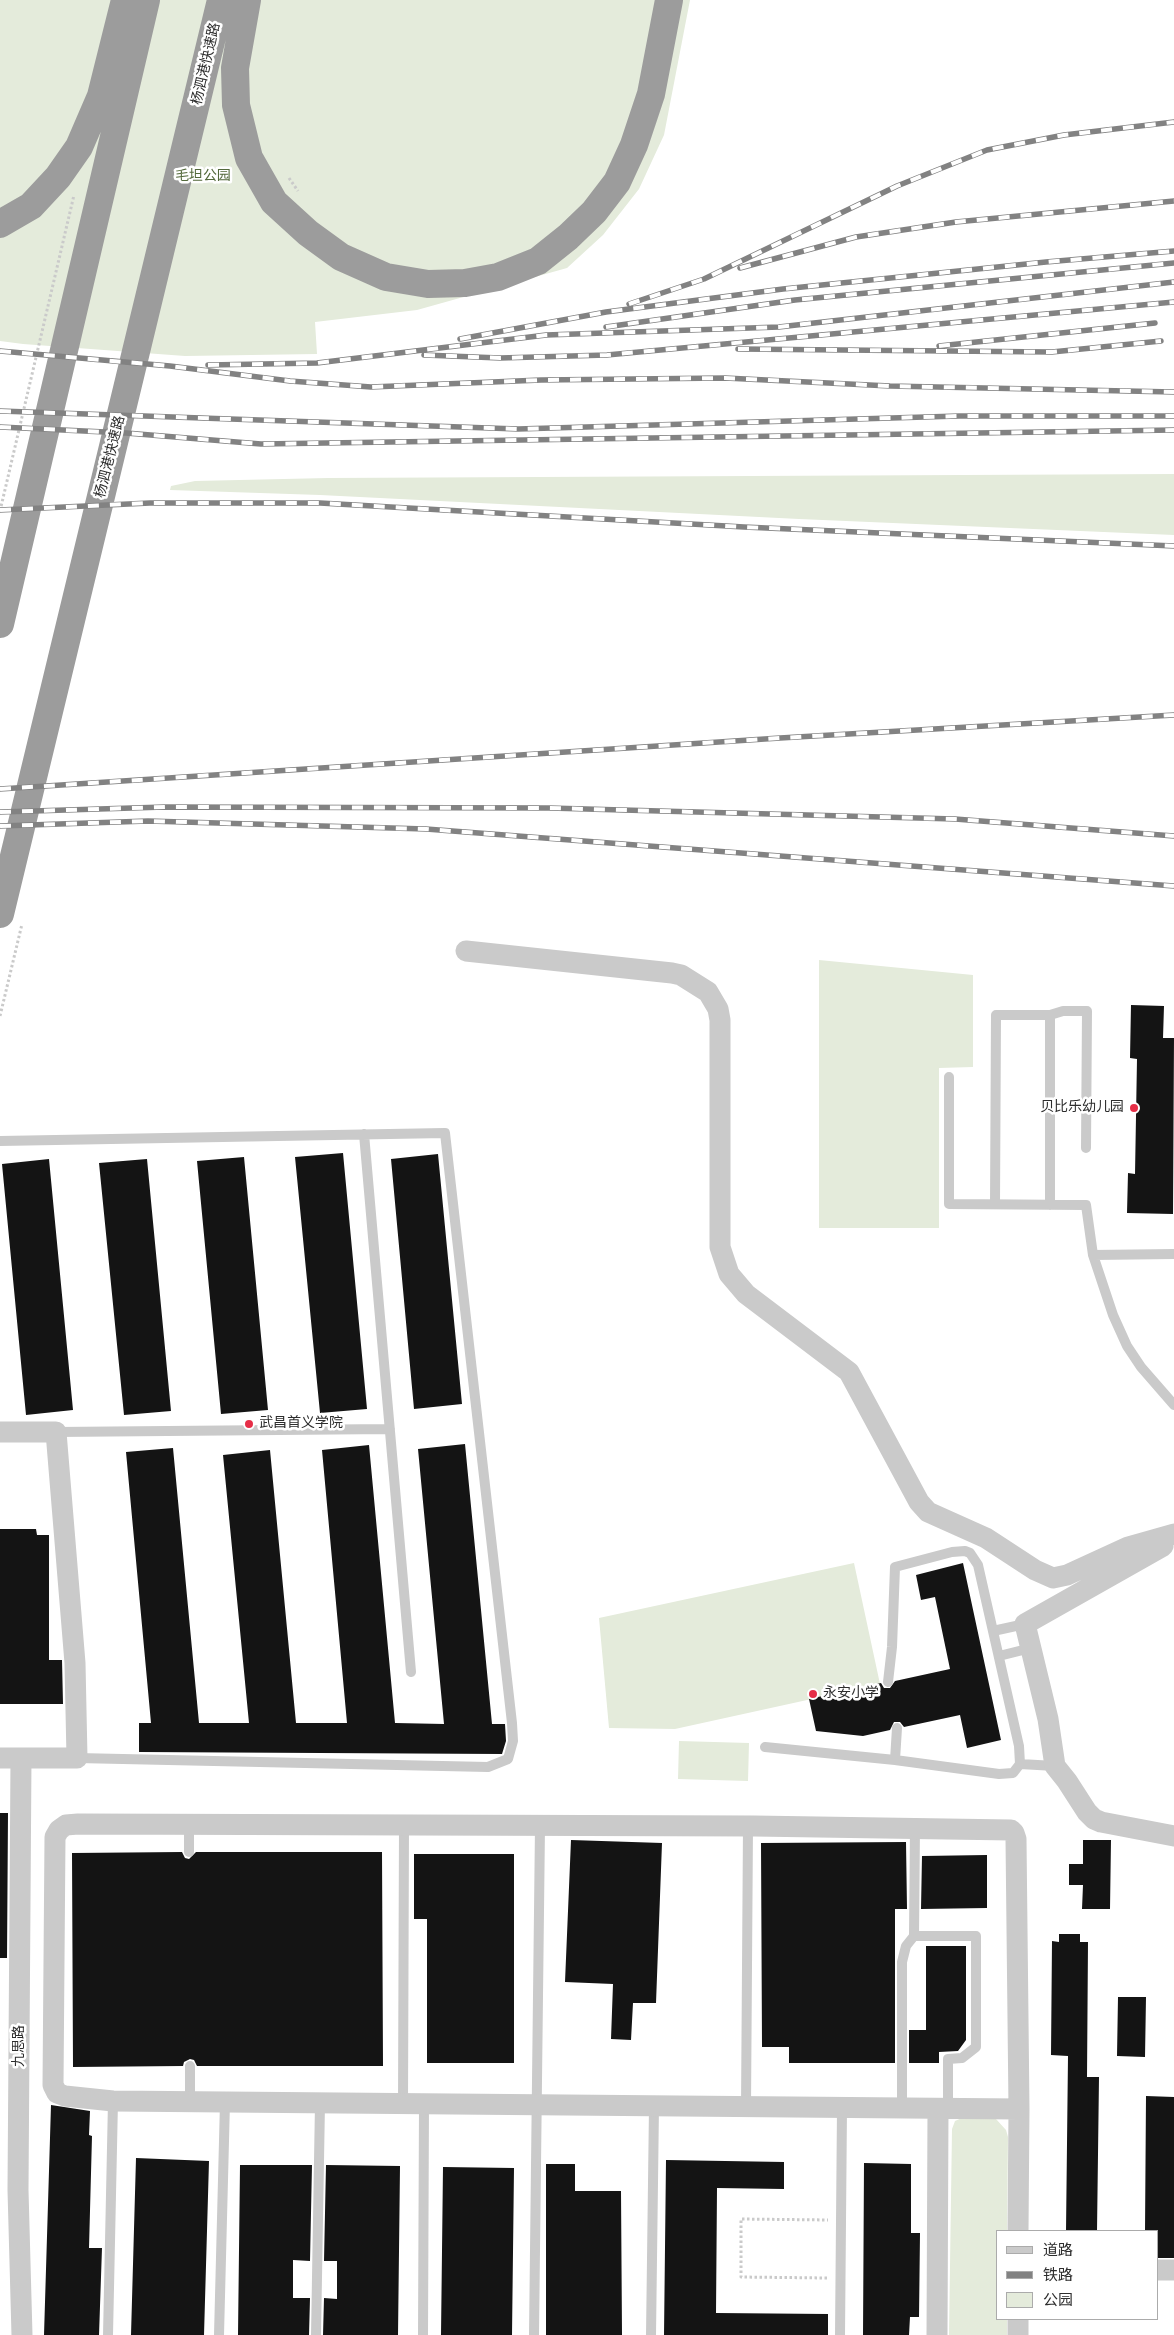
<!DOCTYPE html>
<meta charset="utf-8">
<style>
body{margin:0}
#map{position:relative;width:1174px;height:2335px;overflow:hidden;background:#fff;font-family:"Source Sans 3","Noto Sans SC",sans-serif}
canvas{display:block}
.legend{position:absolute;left:996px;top:2230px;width:162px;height:90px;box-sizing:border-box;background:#fff;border:1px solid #ababab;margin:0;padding:6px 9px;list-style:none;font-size:15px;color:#2d2d2d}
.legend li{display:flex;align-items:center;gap:10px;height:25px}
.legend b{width:25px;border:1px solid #ababab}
</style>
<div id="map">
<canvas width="1174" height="2335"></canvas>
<ul class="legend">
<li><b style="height:6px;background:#cacaca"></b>道路</li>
<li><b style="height:6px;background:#828282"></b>铁路</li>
<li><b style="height:14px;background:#e4ebdb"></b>公园</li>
</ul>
</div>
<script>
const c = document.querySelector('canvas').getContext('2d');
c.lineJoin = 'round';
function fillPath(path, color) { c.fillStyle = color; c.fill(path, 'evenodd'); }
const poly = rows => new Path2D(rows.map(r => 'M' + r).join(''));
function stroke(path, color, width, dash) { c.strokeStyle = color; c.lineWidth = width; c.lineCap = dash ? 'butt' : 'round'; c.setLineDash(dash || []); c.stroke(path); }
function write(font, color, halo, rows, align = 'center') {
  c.font = font + ' "Source Sans 3","Noto Sans SC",sans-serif'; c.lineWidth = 5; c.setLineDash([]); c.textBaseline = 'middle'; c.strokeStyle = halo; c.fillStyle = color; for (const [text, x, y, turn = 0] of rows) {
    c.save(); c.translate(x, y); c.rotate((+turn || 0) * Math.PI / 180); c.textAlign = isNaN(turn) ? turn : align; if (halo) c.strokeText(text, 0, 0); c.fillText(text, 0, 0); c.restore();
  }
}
fillPath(poly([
 [0,0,690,0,664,135,639,189,603,235,567,268,417,310,315,322,317,354,185,356,23,344,0,341],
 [1174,474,1174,535,799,519,320,495,170,490,171,486,195,481,328,478],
 [819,960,973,975,973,1067,939,1068,939,1228,819,1228],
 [854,1563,880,1684,675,1729,609,1728,599,1618],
 [679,1741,749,1743,748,1781,678,1779],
 [964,2117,996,2119,1006,2130,1008,2137,1007,2231,998,2231,998,2319,1007,2319,1007,2335,949,2335,952,2129,955,2121]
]), '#e4ebdb');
fillPath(poly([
 [1131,1005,1164,1006,1163,1038,1174,1038,1173,1214,1127,1213,1128,1173,1135,1174,1137,1059,1130,1058],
 [343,1153,367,1409,320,1413,295,1157],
 [438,1154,462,1404,414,1409,391,1159],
 [244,1157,268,1410,221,1414,197,1161],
 [49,1159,73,1410,26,1415,2,1164],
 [147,1159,171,1411,124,1415,99,1163],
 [465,1444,492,1724,505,1724,506,1741,502,1754,139,1752,139,1723,151,1723,126,1452,173,1448,199,1723,249,1723,223,1455,270,1450,296,1723,347,1723,322,1450,369,1445,395,1723,444,1724,418,1449],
 [0,1529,36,1529,37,1535,49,1535,49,1660,62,1660,63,1704,0,1704],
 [963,1563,1001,1740,967,1748,960,1715,904,1727,900,1722,894,1722,890,1730,863,1736,816,1731,809,1699,881,1683,884,1688,890,1688,895,1681,950,1669,935,1597,921,1600,916,1575],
 [0,1813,8,1813,7,1958,0,1958],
 [571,1840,662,1843,656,2003,633,2003,631,2040,611,2039,613,1984,565,1982],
 [1083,1840,1111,1840,1110,1909,1082,1909,1083,1885,1069,1885,1069,1864,1083,1864],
 [906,1842,907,1909,895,1909,895,2063,789,2063,789,2047,762,2047,761,1843],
 [182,1852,185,1858,189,1859,196,1852,382,1852,383,2066,197,2066,194,2060,190,2059,184,2062,183,2066,73,2067,72,1853],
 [414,1854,514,1854,514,2063,427,2063,427,1919,414,1919],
 [987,1855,987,1908,921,1909,922,1856],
 [1059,1934,1080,1934,1080,1942,1088,1942,1087,2077,1099,2077,1097,2231,1066,2231,1068,2056,1051,2055,1052,1941,1059,1942],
 [926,1946,966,1946,966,2040,958,2051,939,2052,939,2063,909,2063,909,2030,926,2030],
 [1118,1997,1146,1997,1145,2057,1117,2056],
 [1146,2096,1174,2097,1174,2258,1158,2258,1158,2231,1145,2231],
 [51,2105,90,2111,89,2135,92,2136,89,2248,102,2248,99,2335,44,2335],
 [136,2158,209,2161,204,2335,131,2335],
 [666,2160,784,2162,784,2189,717,2188,716,2313,828,2314,828,2335,664,2335],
 [864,2163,911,2164,911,2233,920,2233,919,2317,910,2317,909,2335,863,2335],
 [546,2164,575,2164,575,2191,621,2191,622,2335,546,2335],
 [240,2165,312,2165,310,2261,293,2260,293,2298,310,2298,309,2335,238,2335],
 [326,2165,400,2166,398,2335,323,2335,324,2298,337,2299,337,2261,324,2261],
 [443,2167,514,2168,512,2335,441,2335]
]), '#141414');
stroke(poly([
 [289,178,298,191],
 [0,511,74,195],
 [0,1016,22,924],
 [827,2278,741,2277,741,2219,828,2220]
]), '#cacaca', 3, [2.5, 2.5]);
stroke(poly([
 [1050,1015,1063,1011,1087,1011,1086,1148],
 [949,1077,949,1204,1086,1205,1093,1255,1113,1315,1127,1346,1141,1367,1174,1405],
 [364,1134,411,1672],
 [0,1141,445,1133,512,1723,513,1741,508,1759,488,1767,77,1758],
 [995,1204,996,1015,1050,1015,1050,1205],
 [1093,1255,1174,1254],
 [56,1432,390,1429],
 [993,1631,1025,1624],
 [999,1656,1031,1648],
 [888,1682,892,1647,895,1567,952,1552,965,1551,970,1553,978,1565,1019,1746,1020,1764,1013,1773,999,1774,895,1760,897,1728],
 [765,1747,895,1760],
 [1020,1764,1055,1766],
 [189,1824,189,1852],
 [914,1936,976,1936,976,2047,962,2058,948,2059,948,2109],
 [190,2066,190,2102],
 [403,2104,404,1825],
 [746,2107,748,1826],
 [902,2108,902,1962,906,1946,914,1936,915,1827],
 [108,2335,113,2101],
 [219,2335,225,2102],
 [316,2335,320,2103],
 [423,2335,424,2104],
 [534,2335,540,1826],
 [651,2335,654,2106],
 [840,2335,842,2108]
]), '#cacaca', 10);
stroke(poly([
 [466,951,672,973,681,975,708,992,718,1009,720,1020,720,1247,729,1274,746,1294,849,1372,919,1502,928,1512,986,1538,1035,1570,1053,1578,1067,1575,1128,1547,1174,1534],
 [0,1432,56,1432,75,1663,77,1758,0,1758],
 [1163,1546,1025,1624,1048,1719,1055,1766,1067,1781,1087,1812,1094,1819,1101,1822,1174,1836],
 [21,1758,18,2190,22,2335],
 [1018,2231,1019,2109,1016,1839,1014,1833,1011,1830,754,1826,78,1824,66,1825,59,1830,55,1837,53,2085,57,2093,65,2096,113,2101,1019,2109],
 [1158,2270,1174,2270],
 [1018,2319,1018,2335],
 [937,2335,938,2109]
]), '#cacaca', 21);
stroke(poly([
 [247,0,235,68,236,105,249,158,274,202,308,233,341,257,386,277,428,284,465,283,498,277,538,261,568,237,594,212,617,182,634,145,651,94,669,0],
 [0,224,31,206,58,177,79,147,101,96,125,0],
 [0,624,146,0],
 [0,914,221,0]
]), '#9c9c9c', 28);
const rail = poly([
 [740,268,856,237,956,222,1174,201],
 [629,304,704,279,897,186,987,150,1064,135,1174,122],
 [606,327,795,300,1174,263],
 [460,339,606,312,783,289,1046,262,1174,251],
 [939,346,1155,323],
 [738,349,1052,352,1161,341],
 [0,351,170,366,290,381,371,387,541,380,725,378,890,386,1174,392],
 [424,355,500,358,607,355,1174,302],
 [208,365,317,363,546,335,779,327,1174,282],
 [0,411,518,429,959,416,1174,416],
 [0,427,126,433,261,444,1174,430],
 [0,510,150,503,320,503,744,527,1174,546],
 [0,789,780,738,1174,715],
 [0,812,165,807,549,808,955,819,1174,836],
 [0,826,148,821,426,829,1174,886]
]);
stroke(rail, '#828282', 5.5);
stroke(rail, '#fff', 4, [11]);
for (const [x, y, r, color] of [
 [1134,1108,5,"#e62e47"],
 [249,1424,5,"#e62e47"],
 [813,1694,5,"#e62e47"]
]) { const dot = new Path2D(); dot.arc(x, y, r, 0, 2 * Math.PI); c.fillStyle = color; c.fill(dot); stroke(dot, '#fff', 2); }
write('14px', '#2d2d2d', '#fff', [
 ["杨泗港快速路",207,64,-77],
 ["杨泗港快速路",111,457,-76],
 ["九思路",20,2046,-90]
]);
write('14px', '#53693b', '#fff', [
 ["毛坦公园",203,177]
]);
write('14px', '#2d2d2d', '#fff', [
 ["贝比乐幼儿园",1124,1108,"right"],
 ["武昌首义学院",259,1424],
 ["永安小学",823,1694]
], 'left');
</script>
